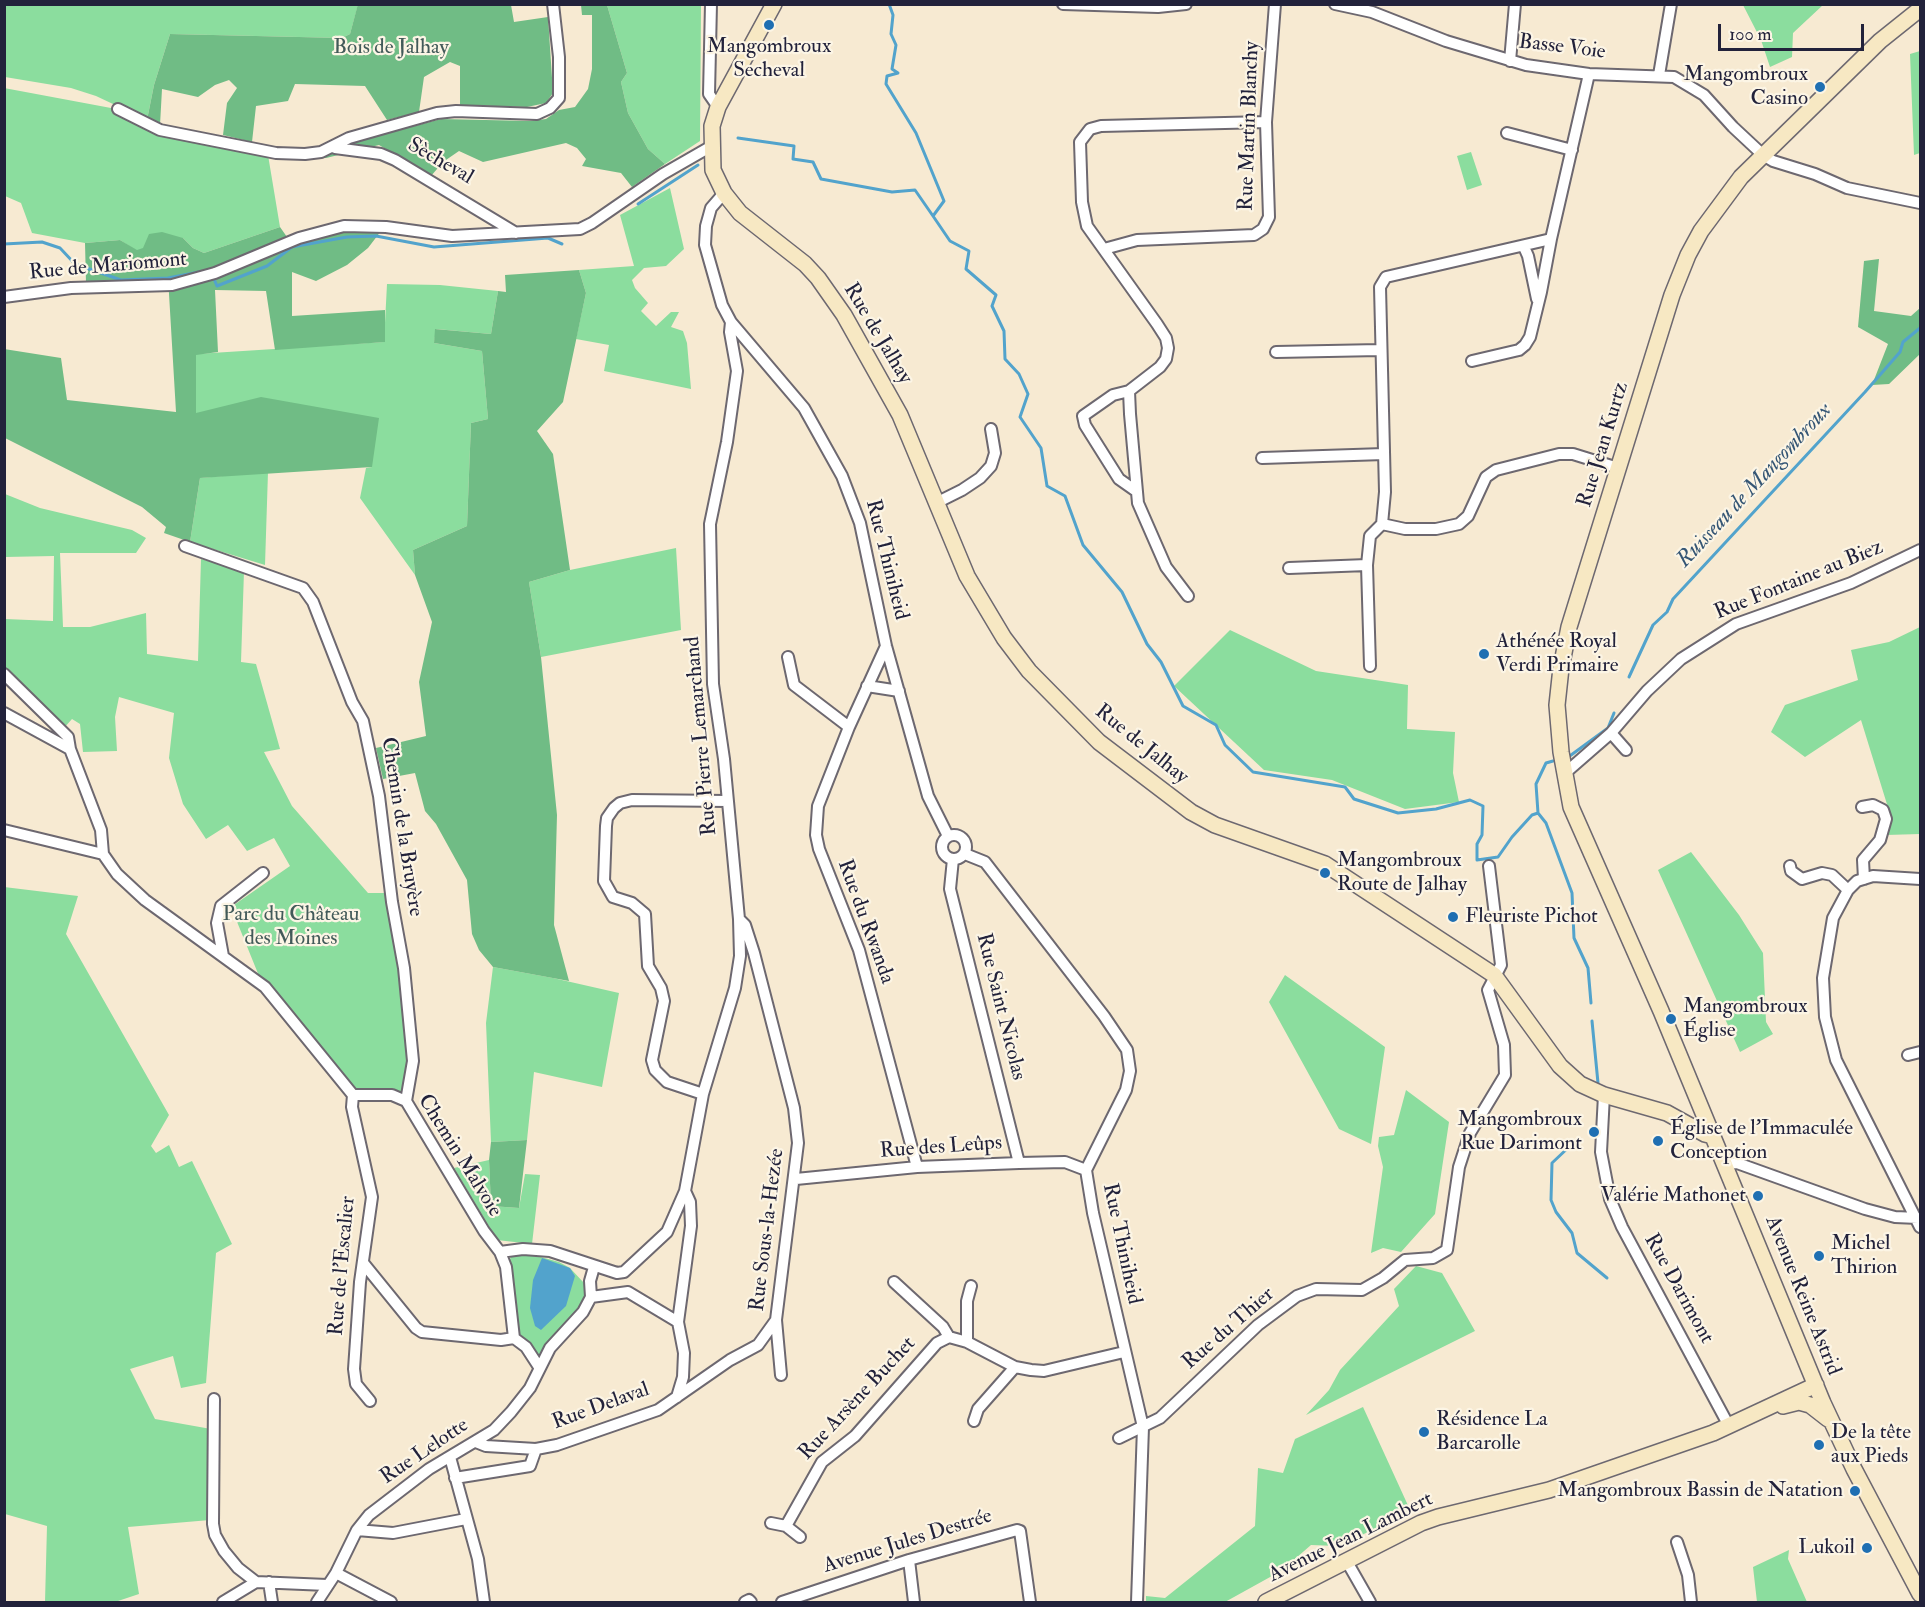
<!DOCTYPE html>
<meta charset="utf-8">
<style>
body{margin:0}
#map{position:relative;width:1925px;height:1607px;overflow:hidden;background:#f7ead2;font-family:"IM FELL Double Pica",serif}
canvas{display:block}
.frame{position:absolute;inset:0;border:6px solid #22223b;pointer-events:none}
.scale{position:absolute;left:1718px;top:24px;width:146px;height:27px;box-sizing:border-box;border:3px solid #22223b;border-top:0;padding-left:8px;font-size:18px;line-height:21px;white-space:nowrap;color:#22223b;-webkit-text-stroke:4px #fcf5e5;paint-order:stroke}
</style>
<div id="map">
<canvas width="1925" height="1607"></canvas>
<div class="frame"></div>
<div class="scale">100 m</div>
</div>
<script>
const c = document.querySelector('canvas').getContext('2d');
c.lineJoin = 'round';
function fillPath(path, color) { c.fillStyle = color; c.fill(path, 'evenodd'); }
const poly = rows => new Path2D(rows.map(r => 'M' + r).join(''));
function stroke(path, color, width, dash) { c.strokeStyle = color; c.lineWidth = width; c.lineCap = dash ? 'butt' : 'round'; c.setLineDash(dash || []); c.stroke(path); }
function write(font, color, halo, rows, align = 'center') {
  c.font = font + ' "IM FELL Double Pica",serif'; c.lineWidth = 4.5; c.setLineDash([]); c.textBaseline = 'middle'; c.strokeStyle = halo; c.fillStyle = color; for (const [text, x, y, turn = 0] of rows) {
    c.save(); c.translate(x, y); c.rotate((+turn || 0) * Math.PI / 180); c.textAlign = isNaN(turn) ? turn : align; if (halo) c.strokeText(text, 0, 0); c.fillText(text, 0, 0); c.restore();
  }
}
fillPath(poly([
 [4,5,358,5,350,34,342,38,170,34,154,85,147,120,96,96,71,88,5,77],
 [607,5,701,5,700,141,665,164,648,149,628,113,621,82,627,73],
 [1743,5,1823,5,1793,33,1792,57,1770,67,1761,40],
 [1920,51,1920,153,1914,155,1910,54],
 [4,88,111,108,149,130,268,155,280,227,204,253,193,248,183,238,137,251,120,240,85,243,32,233,21,203,5,196],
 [1471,152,1482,185,1467,190,1457,156],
 [670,188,684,249,666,266,644,268,632,280,635,288,648,303,641,311,656,326,671,312,679,312,671,327,683,331,687,343,691,389,604,371,609,345,576,339,586,293,579,270,634,266,620,215],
 [387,284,440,285,498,291,491,334,436,329,434,343,482,351,488,419,471,423,467,526,413,550,415,575,360,498,366,468,372,467,196,413,196,354,384,342],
 [268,472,265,565,190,542,200,478],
 [5,494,40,508,132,530,146,538,136,553,60,553,63,627,90,627,146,613,147,654,198,661,201,559,244,571,241,662,256,664,280,749,264,752,292,806,368,893,390,893,410,1047,404,1091,354,1091,259,976,231,907,290,866,274,838,247,851,228,825,206,839,183,804,169,758,174,713,119,697,115,717,117,751,83,752,80,724,72,719,64,728,5,670,5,619,53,621,54,556,5,557],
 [676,548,681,630,541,657,529,582,570,570],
 [1920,627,1920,834,1886,835,1890,814,1861,720,1805,757,1771,732,1785,705,1858,680,1851,650,1889,642],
 [1230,630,1316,671,1408,685,1407,729,1455,732,1453,773,1459,802,1405,809,1332,780,1264,770,1174,686],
 [1691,852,1739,915,1763,953,1766,1022,1773,1034,1740,1052,1658,870],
 [4,887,78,896,66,934,169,1115,151,1146,156,1153,169,1145,179,1167,192,1161,232,1244,216,1253,206,1383,181,1388,173,1356,130,1369,155,1419,211,1429,210,1520,128,1527,139,1594,115,1602,45,1602,47,1526,5,1514],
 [493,967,553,978,619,993,602,1087,534,1072,527,1140,491,1142,486,1023],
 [1285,975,1385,1047,1371,1144,1339,1129,1269,1002],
 [1406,1090,1449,1122,1435,1214,1401,1252,1383,1248,1371,1253,1383,1167,1378,1146,1379,1137,1394,1135],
 [489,1160,491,1206,519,1208,525,1174,540,1175,532,1244,497,1240,454,1168],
 [513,1254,530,1254,559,1262,570,1268,584,1283,584,1298,578,1310,538,1357,518,1334,514,1318,510,1259],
 [1416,1266,1442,1273,1475,1331,1306,1415,1329,1390,1340,1370,1399,1306,1394,1289],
 [1363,1407,1411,1512,1338,1546,1311,1545,1281,1571,1225,1602,1146,1602,1146,1596,1165,1598,1255,1526,1258,1468,1283,1473,1295,1439],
 [1789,1550,1788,1559,1807,1602,1757,1602,1753,1567]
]), '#8bdd9e');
fillPath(poly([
 [358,4,511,5,514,22,548,17,553,93,546,103,527,107,460,105,460,66,450,62,424,77,419,112,387,120,365,86,295,84,288,101,256,106,252,142,223,135,227,103,237,88,229,80,215,85,198,97,162,89,160,125,259,147,316,152,342,140,381,135,441,119,530,121,546,119,559,110,575,107,588,89,592,69,592,15,582,15,581,5,607,5,627,73,621,82,628,113,648,149,665,164,632,187,621,173,582,166,586,159,577,148,566,143,483,162,459,151,443,162,431,176,379,145,326,158,268,155,154,133,147,120,154,85,170,34,342,38,350,34],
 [280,227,287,237,346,227,381,231,368,248,347,265,316,281,292,272,292,316,385,310,385,342,275,350,266,291,215,290,218,352,196,355,196,413,261,397,379,418,372,467,200,478,190,542,164,533,166,527,142,507,5,438,4,349,61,358,67,400,176,412,168,277,126,286,86,283,85,243,120,240,137,250,143,248,149,234,162,232,183,238,193,248,204,253],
 [1879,259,1874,311,1911,316,1920,308,1920,354,1889,384,1872,385,1888,344,1858,327,1864,261],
 [579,270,586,293,563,402,537,431,553,454,570,570,529,582,541,657,557,815,554,925,569,981,493,967,479,950,472,934,467,880,436,824,425,811,415,773,383,779,376,748,426,736,419,682,432,622,415,575,413,550,467,526,471,423,488,419,482,351,434,343,435,329,491,334,498,291,506,292,505,275],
 [527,1140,519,1208,491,1206,489,1160,491,1142]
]), '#70bc85');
fillPath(poly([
 [542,1258,570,1268,575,1276,566,1306,541,1330,535,1326,530,1308,533,1280]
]), '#52a3cc');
stroke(poly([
 [889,4,893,15,891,34,896,45,892,69,898,73,887,76,886,84,916,133,944,201,933,216,950,241,969,251,966,269,996,295,992,306,1004,331,1005,359,1019,374,1028,394,1020,417,1041,448,1047,486,1065,496,1083,545,1122,592,1147,644,1161,662,1183,706,1216,725,1225,745,1253,772,1345,787,1354,799,1398,813,1436,809,1470,800,1483,806,1482,835,1477,844,1477,860,1498,857,1512,837,1532,815,1538,813],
 [738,138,794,146,793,159,813,162,821,179,892,192,915,190,933,216],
 [638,204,698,165],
 [4,244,42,242,60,248,75,264,121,280,168,278,204,271],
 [214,279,217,286,267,266,292,247,347,237,376,236,434,247,548,238,562,244],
 [1629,677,1653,625,1667,612,1673,599,1865,392,1900,352,1903,342,1920,328],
 [1567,758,1608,728,1614,713],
 [1553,761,1546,763,1536,784,1538,813,1546,823,1572,893,1574,938,1588,968,1591,1003],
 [1592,1021,1598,1083],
 [1570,1146,1552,1163,1551,1200,1556,1212,1572,1233,1577,1253,1607,1278]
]), '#52a3cc', 3);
const street = poly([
 [711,4,709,94,718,107],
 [1063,4,1158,7,1186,4],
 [1335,4,1372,12,1446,41,1526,65,1589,74,1674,77,1704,95,1733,127,1763,155,1773,161,1815,174,1847,188,1920,203],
 [1510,61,1515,4],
 [1589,74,1551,239,1386,277,1380,287,1385,492,1382,524,1405,529,1436,529,1459,524,1468,516,1486,477,1496,470,1559,454,1573,454,1618,468],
 [1659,75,1671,4],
 [118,109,160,130,276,153,305,154,321,152,349,138,437,113,456,111,537,114,550,108,559,98,559,57,553,4],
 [1507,133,1572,150],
 [335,148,381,154,395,160,516,233],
 [1524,247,1528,256,1537,299],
 [1104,249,1137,240,1254,235,1263,229,1269,217,1266,122,1275,4],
 [4,297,71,288,172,285,215,273,299,238,344,226,386,227,452,236,580,229,592,223,663,174,710,147],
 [731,322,804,408,842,476,860,523,886,646,928,796,948,836],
 [1276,352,1380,350],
 [1472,361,1519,350,1525,345,1530,337,1541,292,1551,239],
 [1129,391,1113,395,1083,416,1085,425,1119,479,1136,491],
 [1262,458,1384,454],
 [938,502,962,490,980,478,991,466,995,453,991,429],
 [185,546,303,588,313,602,352,702,363,721,379,796,392,902,404,968,413,1061,406,1101],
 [1289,568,1367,565],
 [1188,596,1166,567,1138,503,1130,414,1129,391,1160,367,1166,359,1168,348,1166,338,1157,324,1087,226,1082,202,1080,142,1090,129,1101,126,1266,122],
 [788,657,794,685,849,727,818,806,816,835,819,849,859,950,917,1167],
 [1370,666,1367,565,1370,536,1382,524],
 [4,674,68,737,70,749,101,830,103,854],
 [867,686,899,691],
 [4,713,70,749],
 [849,727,886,646],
 [1611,733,1626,750],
 [1564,774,1611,733,1647,691,1681,659,1736,624,1851,583,1920,550],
 [1862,807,1873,805,1883,810,1886,819,1880,840,1863,860,1864,879],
 [4,830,103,854],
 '942 847a12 12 0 1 1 24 0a12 12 0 1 1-24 0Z',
 [103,854,117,874,145,900,265,987,353,1095,392,1095,406,1101,484,1231,500,1252,506,1267,514,1338,526,1347,539,1367],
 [965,854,985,862,1104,1016,1127,1050,1130,1071,1126,1090,1086,1170,1093,1213,1143,1427,1137,1602],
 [953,859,950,889,1019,1163],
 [1790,866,1791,871,1802,879,1822,873,1832,875,1848,890],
 [1920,879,1873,876,1857,881,1848,890,1833,918,1823,978,1825,1017,1836,1060,1920,1227],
 [739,919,745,925,754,953,794,1108,798,1143,776,1320,781,1375],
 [223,956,217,923,221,906,263,873],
 [1908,1055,1920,1052],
 [703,1094,667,1082,655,1070,652,1060,664,1001,661,988,648,966,645,914,632,903,613,897,604,881,606,826,607,818,614,808,620,803,632,800,728,801],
 [353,1095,352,1107,372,1197,360,1282,354,1369,356,1384,370,1401],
 [1604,1095,1601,1152,1610,1199,1622,1227,1729,1426],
 [1725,1164,1737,1163,1865,1209,1895,1217,1918,1218],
 [796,1179,917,1167,1019,1163,1065,1162,1086,1170],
 [500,1252,523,1249,550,1251,617,1273,624,1272,667,1232,685,1191,703,1094,735,988,740,956,739,919,724,759,713,684,710,524,727,442,737,371,730,332,731,322,722,305,705,245,706,226,711,208,724,193],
 [364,1264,416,1328,422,1332,501,1340,514,1338],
 [894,1282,943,1327,949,1337],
 [591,1297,628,1292,678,1322],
 [967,1342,967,1301,971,1286],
 [677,1397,683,1377,684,1353,678,1322,691,1226,690,1202,685,1191],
 [214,1399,213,1524,215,1535,224,1551,238,1568,256,1582,327,1585],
 [974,1421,978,1409,1015,1367],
 [1119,1438,1160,1418,1258,1325,1297,1296,1316,1289,1362,1290,1383,1278,1405,1260,1433,1258,1447,1250,1459,1167,1470,1133,1505,1075,1504,1045,1488,990,1501,965,1489,866],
 [476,1442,486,1446,536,1449,557,1445,658,1410,730,1360,758,1345,776,1320],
 [450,1457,478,1559,484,1602],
 [455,1478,530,1466,536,1449],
 [771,1523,786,1526,800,1537],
 [786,1526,822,1462,855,1436,937,1343,949,1337,967,1342,1015,1367,1031,1370,1044,1371,1124,1352],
 [357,1530,393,1533,466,1519],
 [1677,1542,1688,1575,1691,1602],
 [909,1560,914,1602],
 [1346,1560,1370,1602],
 [336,1573,391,1602],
 [269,1582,272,1602],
 [223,1602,256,1582],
 [317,1602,336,1573,357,1530,369,1515,429,1469,494,1430,511,1412,530,1388,550,1348,583,1312,591,1297,590,1281,594,1267],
 [745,1602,749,1600,751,1602],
 [782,1602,909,1560,1017,1530,1020,1531,1030,1602]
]);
const secondary = poly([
 [774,4,718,107,712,126,713,170,724,193,740,213,805,264,818,278,844,315,900,415,967,576,1004,638,1029,671,1099,742,1191,812,1215,825,1325,864,1494,975,1560,1066,1580,1084,1604,1095,1667,1113,1705,1134,1713,1136],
 [1920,9,1880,41,1741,177,1701,231,1688,255,1672,295,1569,627,1561,668,1557,705,1561,752,1571,807,1661,1011,1823,1403,1854,1469,1920,1594],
 [1783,1406,1799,1402,1810,1405,1828,1419],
 [1266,1602,1421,1523,1438,1517,1549,1490,1618,1466,1713,1433,1816,1385]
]);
stroke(street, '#6d6870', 14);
stroke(secondary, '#6d6870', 18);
stroke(street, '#fff', 10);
stroke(secondary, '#f7e8c3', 15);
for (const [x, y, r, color] of [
 [769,25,6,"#1f6fb2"],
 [1820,87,6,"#1f6fb2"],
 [1484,654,6,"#1f6fb2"],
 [1325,873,6,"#1f6fb2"],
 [1453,917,6,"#1f6fb2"],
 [1671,1019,6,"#1f6fb2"],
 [1594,1132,6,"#1f6fb2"],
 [1658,1141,6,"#1f6fb2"],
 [1758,1196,6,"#1f6fb2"],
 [1819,1256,6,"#1f6fb2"],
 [1424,1432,6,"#1f6fb2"],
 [1819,1445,6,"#1f6fb2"],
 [1855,1491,6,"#1f6fb2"],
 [1867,1548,6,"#1f6fb2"]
]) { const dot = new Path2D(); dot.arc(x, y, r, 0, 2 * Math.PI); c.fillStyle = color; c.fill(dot); stroke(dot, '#fcf5e5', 2); }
write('21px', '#22223b', '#fcf5e5', [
 ["Mangombroux",769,47,"center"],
 ["Secheval",769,71,"center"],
 ["Mangombroux",1808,75,"right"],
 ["Casino",1808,99,"right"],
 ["Athénée Royal",1496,642],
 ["Verdi Primaire",1496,666],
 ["Mangombroux",1337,861],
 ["Route de Jalhay",1337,885],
 ["Fleuriste Pichot",1465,917],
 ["Mangombroux",1683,1007],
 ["Église",1683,1031],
 ["Mangombroux",1582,1120,"right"],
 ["Rue Darimont",1582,1144,"right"],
 ["Église de l’Immaculée",1670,1129],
 ["Conception",1670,1153],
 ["Valérie Mathonet",1746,1196,"right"],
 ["Michel",1831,1244],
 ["Thirion",1831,1268],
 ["Résidence La",1436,1420],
 ["Barcarolle",1436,1444],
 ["De la tête",1831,1433],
 ["aux Pieds",1831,1457],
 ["Mangombroux Bassin de Natation",1843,1491,"right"],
 ["Lukoil",1855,1548,"right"]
], 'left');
write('21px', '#425a59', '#fcf5e5', [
 ["Bois de Jalhay",391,48],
 ["Parc du Château",291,915],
 ["des Moines",291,939]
]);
write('21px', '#22223b', '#fcf5e5', [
 ["Basse Voie",1562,48,7],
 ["Rue Martin Blanchy",1250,126,-88],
 ["Sècheval",440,162,30],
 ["Rue de Mariomont",108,267,-5],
 ["Rue de Jalhay",877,334,59],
 ["Rue Jean Kurtz",1604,445,-73],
 ["Rue Thiniheid",886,560,76],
 ["Rue Fontaine au Biez",1799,581,-22],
 ["Rue Pierre Lemarchand",702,736,-95],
 ["Rue de Jalhay",1141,745,39],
 ["Chemin de la Bruyère",401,827,81],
 ["Rue du Rwanda",865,922,70],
 ["Rue Saint Nicolas",1000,1007,76],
 ["Rue des Leûps",941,1148,-4],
 ["Chemin Malvoie",459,1156,58],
 ["Rue Sous-la-Hezée",768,1230,-83],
 ["Rue Thiniheid",1121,1244,78],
 ["Rue de l'Escalier",343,1266,-85],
 ["Rue Darimont",1678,1289,61],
 ["Avenue Reine Astrid",1802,1296,68],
 ["Rue du Thier",1229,1329,-41],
 ["Rue Arsène Buchet",858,1399,-47],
 ["Rue Delaval",601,1407,-20],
 ["Rue Lelotte",425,1452,-34],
 ["Avenue Jean Lambert",1351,1538,-26],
 ["Avenue Jules Destrée",908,1542,-17]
]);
write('italic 22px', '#355675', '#fcf5e5', [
 ["Ruisseau de Mangombroux",1755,486,-47]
]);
</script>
